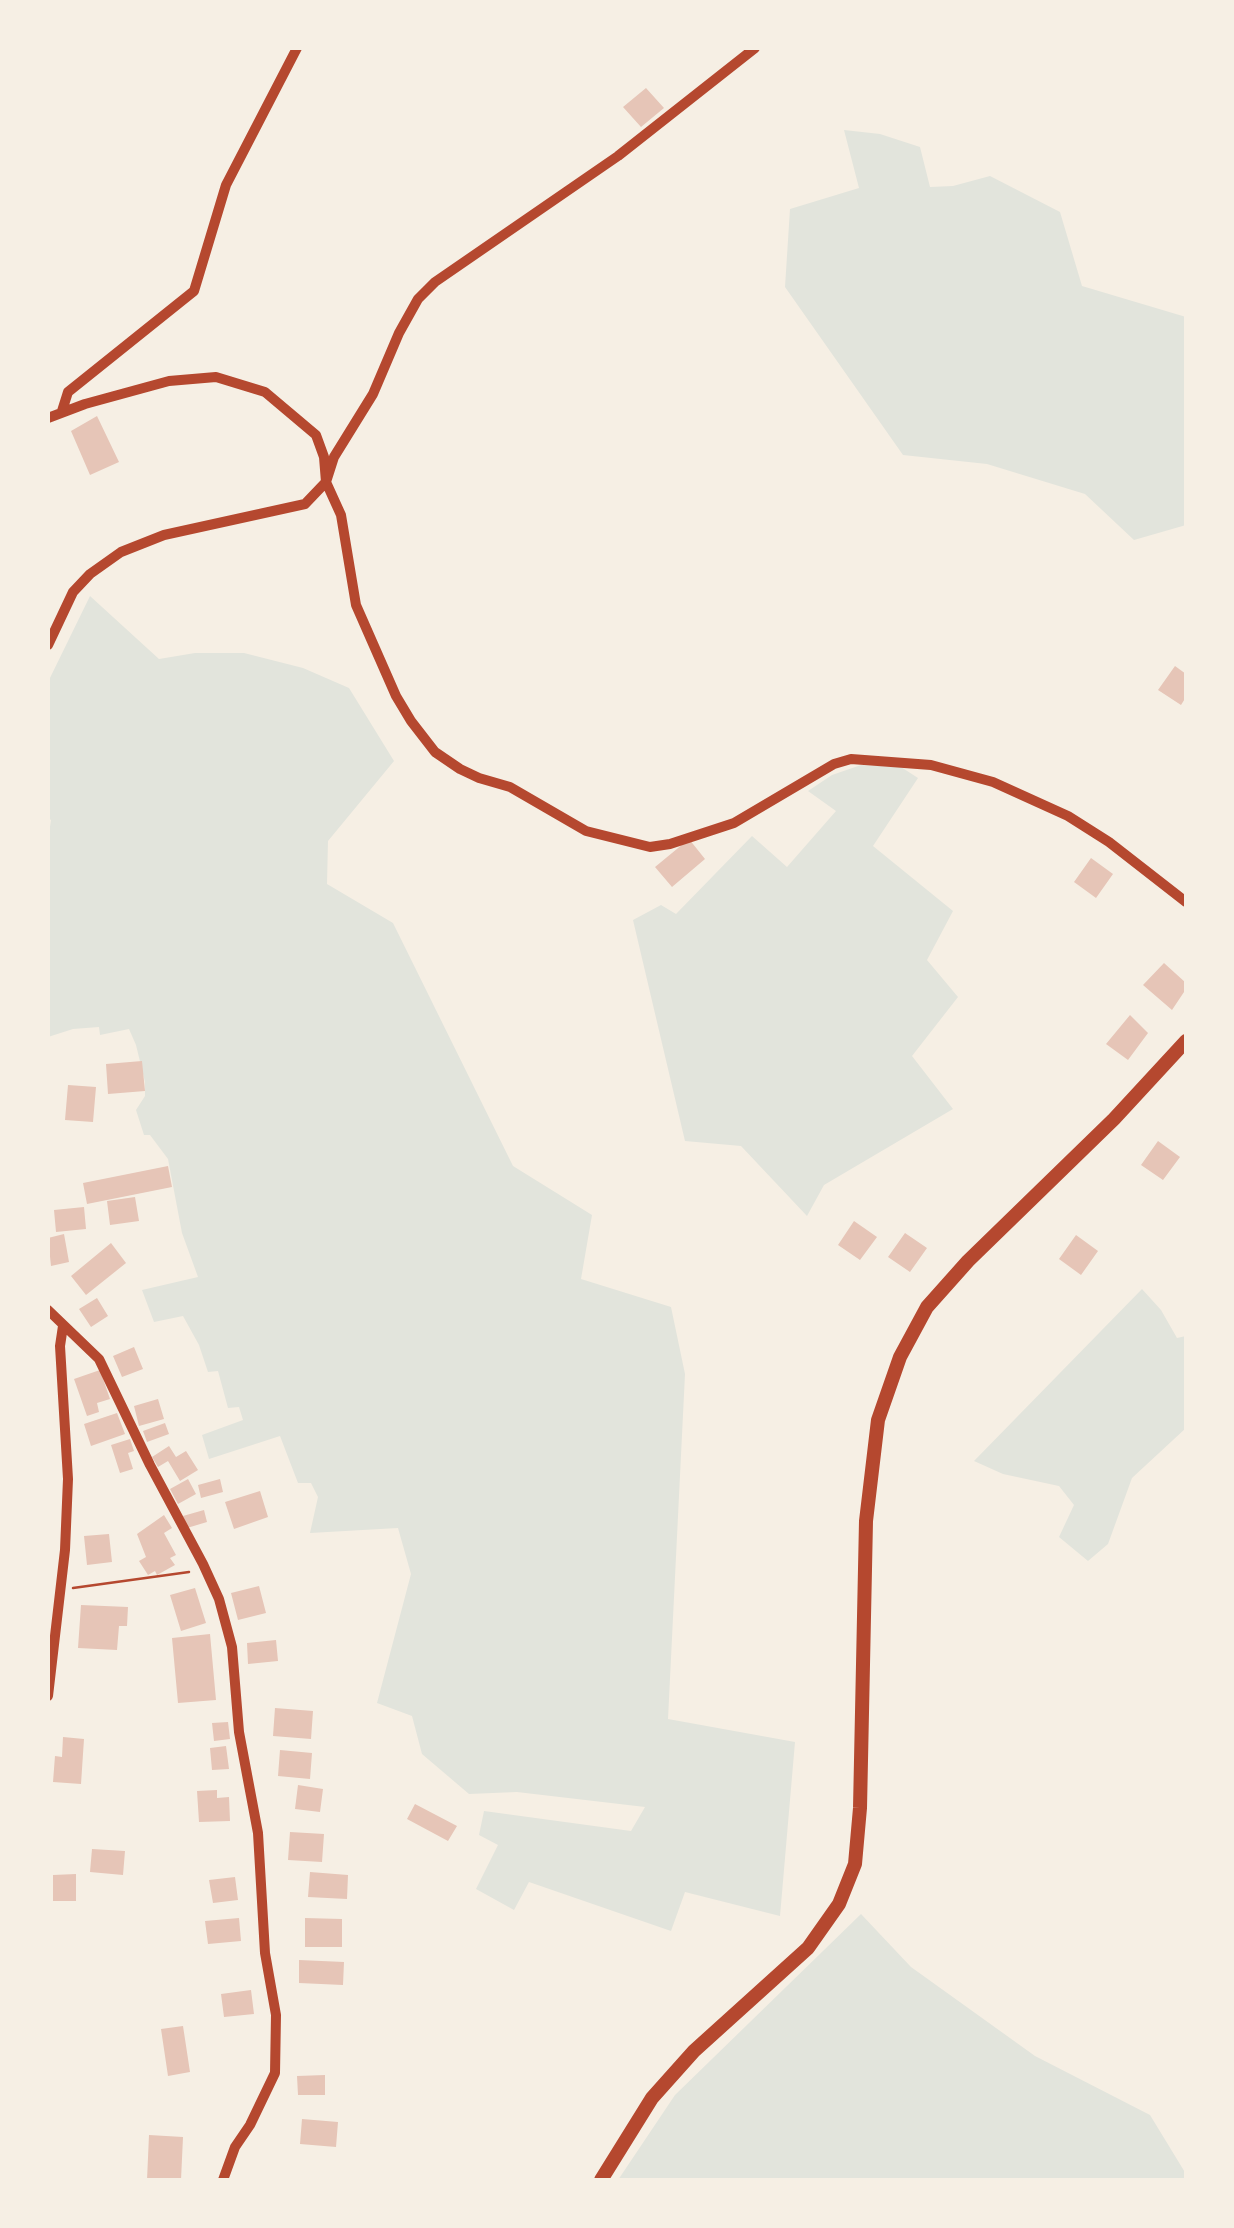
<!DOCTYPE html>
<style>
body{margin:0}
#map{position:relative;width:1234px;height:2228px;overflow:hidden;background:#f6efe4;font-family:"Titillium Web",sans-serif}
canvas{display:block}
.frame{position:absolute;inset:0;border:50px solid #f6efe4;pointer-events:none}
</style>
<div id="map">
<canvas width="1234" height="2228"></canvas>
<div class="frame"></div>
</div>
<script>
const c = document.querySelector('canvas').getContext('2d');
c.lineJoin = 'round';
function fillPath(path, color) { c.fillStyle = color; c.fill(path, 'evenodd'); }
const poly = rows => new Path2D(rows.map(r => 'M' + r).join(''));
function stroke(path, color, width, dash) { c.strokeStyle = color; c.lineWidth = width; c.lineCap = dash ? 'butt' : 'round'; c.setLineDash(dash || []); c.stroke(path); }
fillPath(poly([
 [844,130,880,134,920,147,930,187,953,186,990,176,1060,212,1082,286,1186,317,1186,525,1134,540,1085,494,987,464,903,455,785,287,790,209,859,188],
 [90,596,159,659,195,653,244,653,303,668,349,688,394,761,328,841,327,884,393,923,513,1166,592,1215,581,1279,671,1307,685,1374,668,1719,795,1742,780,1916,685,1892,671,1931,529,1882,514,1910,476,1889,498,1845,479,1835,484,1811,631,1831,645,1807,517,1792,469,1794,422,1754,412,1716,377,1703,411,1574,398,1528,310,1533,318,1497,311,1483,298,1483,280,1436,209,1459,202,1435,243,1420,239,1407,228,1408,218,1371,208,1372,199,1345,183,1316,154,1322,142,1290,198,1277,182,1233,168,1159,150,1135,144,1135,136,1110,145,1096,145,1082,136,1045,129,1029,100,1035,99,1027,73,1029,48,1037,48,840,51,820,48,818,48,682],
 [861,765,901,767,918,778,873,846,953,911,927,960,958,997,912,1056,953,1109,824,1185,807,1216,741,1146,685,1141,633,920,661,905,676,914,752,836,787,867,836,811,808,791,832,775],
 [1142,1289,1161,1310,1177,1338,1186,1336,1186,1428,1132,1478,1108,1544,1088,1561,1059,1537,1074,1505,1059,1486,1003,1474,974,1461],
 [861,1914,911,1967,1035,2056,1150,2115,1186,2174,1186,2180,618,2180,675,2095]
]), '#e2e4dc');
fillPath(poly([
 [646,88,664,108,641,127,623,107],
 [97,416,119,462,90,475,71,431],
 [1175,666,1186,674,1186,697,1181,705,1158,690],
 [689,839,705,859,672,887,655,867],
 [1091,858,1113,874,1096,898,1074,882],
 [1164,963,1186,983,1186,989,1172,1010,1143,985],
 [1130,1015,1148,1033,1128,1060,1106,1044],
 [142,1061,145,1091,108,1094,106,1064],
 [68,1085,96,1087,93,1122,65,1120],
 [1158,1141,1180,1157,1163,1180,1141,1165],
 [168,1166,172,1187,87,1204,83,1183],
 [135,1197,139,1221,110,1225,107,1201],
 [84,1207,86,1229,56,1232,54,1210],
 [854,1221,877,1237,860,1260,838,1245],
 [905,1233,927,1248,910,1272,888,1257],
 [64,1234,69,1262,51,1266,48,1238],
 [1076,1235,1098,1251,1081,1275,1059,1259],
 [111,1243,126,1263,86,1295,71,1276],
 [97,1298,108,1316,91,1327,79,1309],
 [134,1347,143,1369,122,1377,113,1356],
 [100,1370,110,1399,97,1403,99,1412,87,1416,74,1379],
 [158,1399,164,1419,139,1426,134,1406],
 [117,1413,125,1434,91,1446,84,1424],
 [165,1423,169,1434,147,1442,143,1431],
 [130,1439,134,1451,128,1453,133,1469,120,1473,111,1445],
 [169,1446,176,1457,186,1451,198,1470,180,1481,168,1461,158,1467,152,1457],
 [188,1479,196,1494,178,1504,170,1489],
 [220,1479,223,1492,201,1498,198,1485],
 [260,1491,268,1517,234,1529,225,1502],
 [204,1510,207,1522,187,1528,183,1516],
 [164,1515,172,1528,164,1533,176,1555,170,1558,175,1565,157,1575,155,1571,148,1575,139,1561,146,1557,137,1534],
 [109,1534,112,1562,87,1565,84,1536],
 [259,1586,266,1613,238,1620,231,1593],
 [195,1588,206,1623,181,1631,170,1595],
 [81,1605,128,1607,127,1626,119,1626,117,1650,78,1648],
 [210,1634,216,1700,178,1703,172,1638],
 [276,1640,278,1661,248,1664,247,1643],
 [275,1708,313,1711,311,1739,273,1736],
 [228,1722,230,1739,214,1741,212,1723],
 [63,1737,84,1739,81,1784,53,1782,55,1756,62,1757],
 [226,1746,229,1769,212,1770,210,1748],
 [280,1750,312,1753,310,1779,278,1776],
 [298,1785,323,1789,320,1812,295,1809],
 [217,1790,217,1798,229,1797,230,1821,199,1822,197,1791],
 [415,1804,457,1826,448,1841,407,1819],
 [290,1832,324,1834,322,1862,288,1860],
 [92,1849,125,1851,123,1875,90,1872],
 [310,1872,348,1875,347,1899,308,1897],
 [76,1874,76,1901,53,1901,53,1875],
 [235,1877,238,1900,213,1903,209,1880],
 [239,1918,241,1941,208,1944,205,1921],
 [305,1918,342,1919,342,1947,305,1947],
 [299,1960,344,1962,343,1985,299,1983],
 [251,1990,254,2014,224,2017,221,1994],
 [183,2026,190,2072,168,2076,161,2029],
 [325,2075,325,2095,298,2095,297,2076],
 [302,2119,338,2122,336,2147,300,2144],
 [149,2135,183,2137,181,2180,147,2180]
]), '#e6c5b7');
stroke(poly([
 [73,1588,189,1572]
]), '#b5482f', 2.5);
stroke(poly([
 [62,411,68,392,194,291,226,185,297,48],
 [48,418,85,404,169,381,216,377,265,392,316,435,324,457,326,482,341,515,356,605,396,696,411,721,435,752,460,769,479,778,510,787,586,831,650,847,670,844,734,823,834,764,851,759,931,765,993,782,1068,816,1109,842,1186,902],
 [48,645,73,592,90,574,121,552,164,535,305,504,326,482,334,457,373,394,399,333,418,299,435,282,618,156,755,48],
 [48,1310,99,1359,150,1465,203,1564,219,1599,232,1647,239,1732,258,1833,265,1953,276,2015,275,2073,250,2125,235,2147,223,2180],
 [48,1696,65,1550,68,1479,60,1346,63,1326]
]), '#b5482f', 10);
stroke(poly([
 [601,2180,652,2098,694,2051,808,1948,839,1904,855,1864,860,1808,866,1521,878,1420,900,1357,927,1307,968,1261,1114,1119,1186,1041]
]), '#b5482f', 14);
</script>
